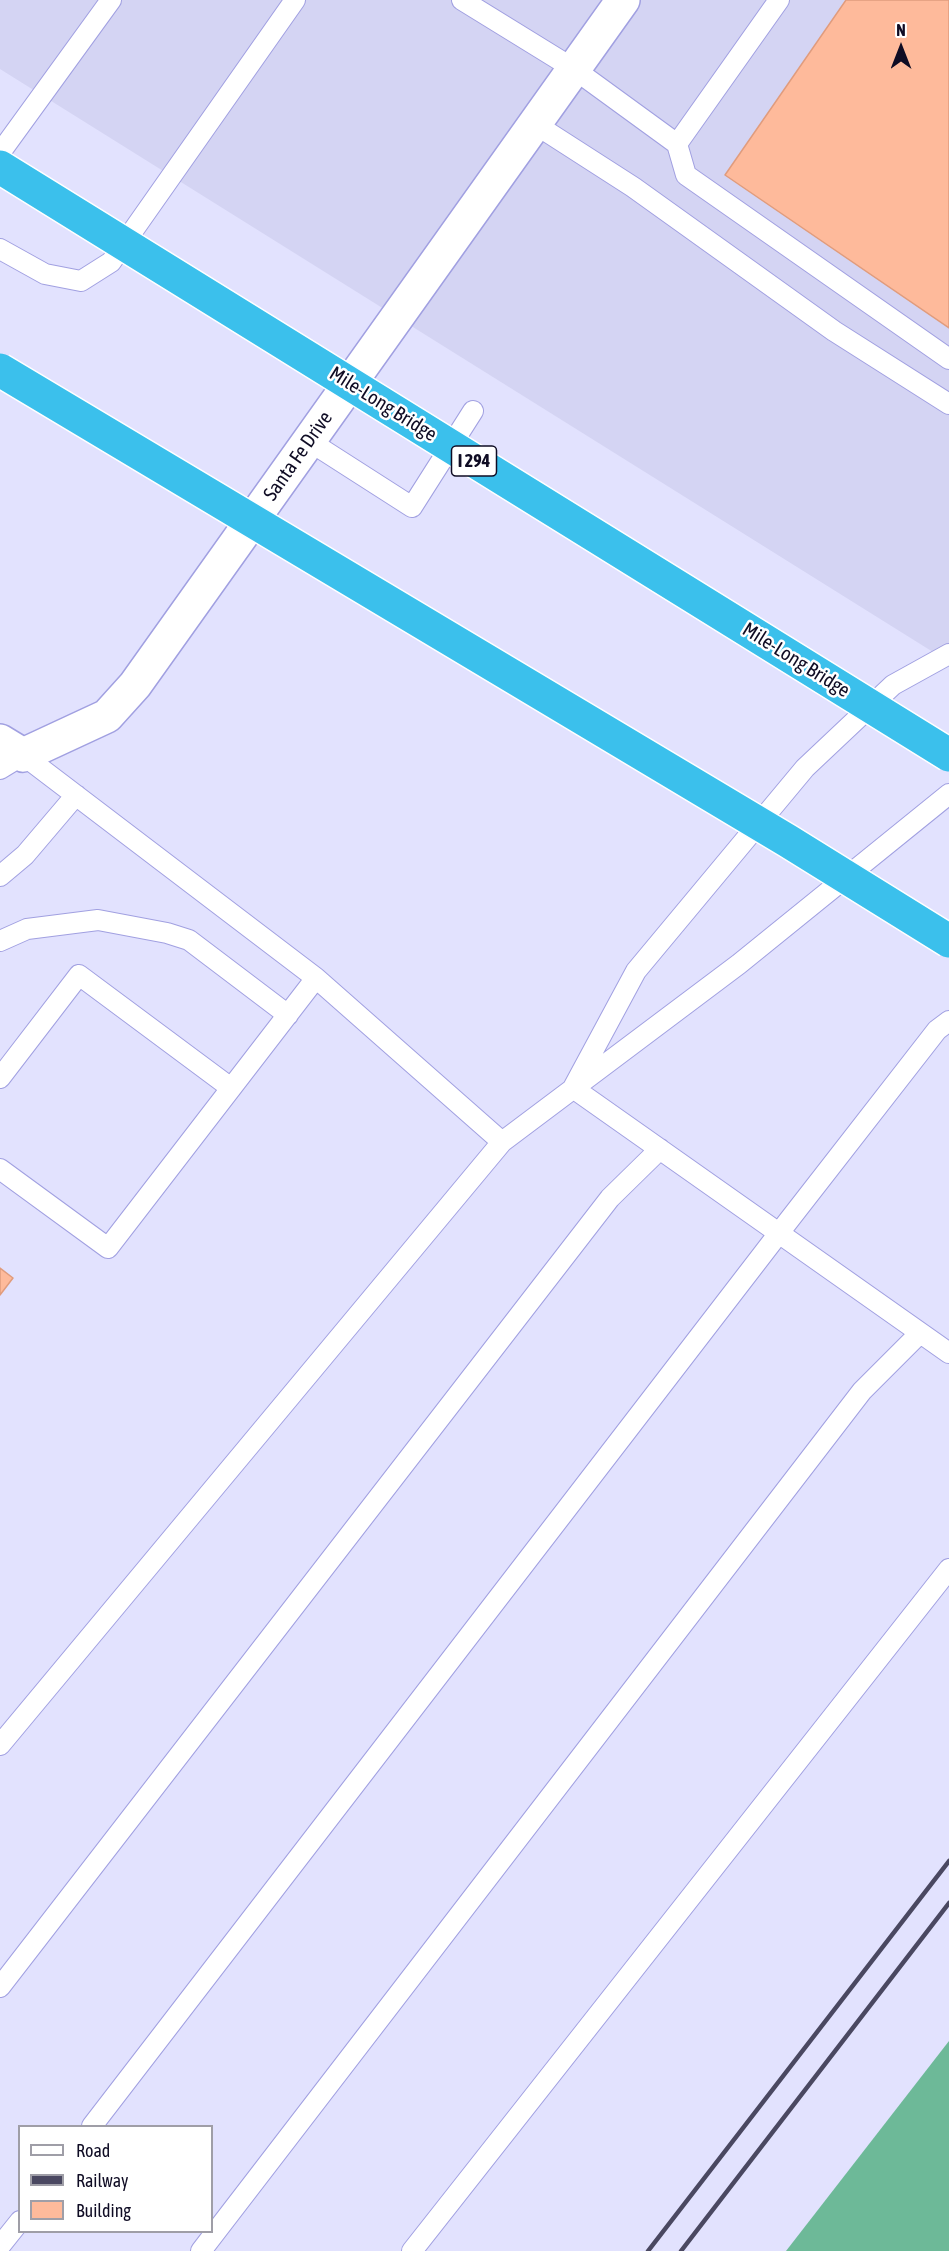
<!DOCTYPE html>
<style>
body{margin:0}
#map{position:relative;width:949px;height:2251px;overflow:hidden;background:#e2e2fe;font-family:"Asap Condensed",sans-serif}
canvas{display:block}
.legend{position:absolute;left:18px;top:2125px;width:195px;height:108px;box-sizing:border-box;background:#fff;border:2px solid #9f9ea7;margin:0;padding:8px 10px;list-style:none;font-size:18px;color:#0f0c24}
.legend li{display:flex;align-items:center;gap:12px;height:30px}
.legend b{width:30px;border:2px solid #9f9ea7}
.north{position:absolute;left:871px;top:18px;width:60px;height:60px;-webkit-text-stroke:4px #fff;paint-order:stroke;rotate:0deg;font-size:16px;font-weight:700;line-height:24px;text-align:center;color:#0f0c24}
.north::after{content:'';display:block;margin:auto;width:21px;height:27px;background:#0f0c24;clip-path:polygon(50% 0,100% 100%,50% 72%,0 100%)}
</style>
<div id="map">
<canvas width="949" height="2251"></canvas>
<ul class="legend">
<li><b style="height:8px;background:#fff"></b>Road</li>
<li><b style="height:8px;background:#4a4861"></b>Railway</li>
<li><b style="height:16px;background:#feba9b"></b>Building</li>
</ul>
<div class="north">N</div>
</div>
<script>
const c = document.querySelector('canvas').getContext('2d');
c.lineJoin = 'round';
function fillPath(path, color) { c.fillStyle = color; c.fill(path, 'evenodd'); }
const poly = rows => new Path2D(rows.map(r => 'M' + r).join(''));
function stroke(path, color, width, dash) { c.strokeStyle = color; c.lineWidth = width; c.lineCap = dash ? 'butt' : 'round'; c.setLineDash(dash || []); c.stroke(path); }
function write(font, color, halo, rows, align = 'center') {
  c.font = font + ' "Asap Condensed",sans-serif'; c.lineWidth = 5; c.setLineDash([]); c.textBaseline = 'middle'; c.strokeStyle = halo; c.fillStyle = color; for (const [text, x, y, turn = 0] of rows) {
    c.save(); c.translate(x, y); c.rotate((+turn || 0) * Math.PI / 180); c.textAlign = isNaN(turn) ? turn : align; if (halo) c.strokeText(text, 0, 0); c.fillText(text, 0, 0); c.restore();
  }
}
fillPath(poly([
 [0,0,949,0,949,662,0,69]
]), '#d4d4f3');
fillPath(poly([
 [949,2041,949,2251,786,2251]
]), '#6db998');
const building = poly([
 [846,0,949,0,949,328,725,175,846,0],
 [0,1268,13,1278,0,1295,0,1268]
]);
fillPath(building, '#feba9b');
stroke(building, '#e09c7d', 1.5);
const service = poly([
 [462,0,574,69,677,144,779,0],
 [535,124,633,187,834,331,949,404],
 [677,144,686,175,949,359],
 [0,153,111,0],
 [0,249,45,274,81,281,111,262,295,0],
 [309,441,412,507,473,411],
 [949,654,893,685,805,768,636,971,573,1088,949,1353],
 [0,769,23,755,316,978,108,1248,0,1169],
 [0,876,25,855,76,795],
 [0,941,27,929,98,920,167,933,189,940,288,1015],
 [316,978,502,1142],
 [0,1078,79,975,231,1088],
 [0,1745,502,1142,739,964,949,794],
 [0,1987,610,1198,660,1149],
 [92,2126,779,1233,937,1030,949,1021],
 [0,2246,20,2221],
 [201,2251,862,1391,920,1333],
 [412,2251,949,1569]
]);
const tertiary = poly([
 [0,741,23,755,107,716,135,685,623,0]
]);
stroke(service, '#a1a0e1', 22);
stroke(tertiary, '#a1a0e1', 36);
stroke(service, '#fff', 20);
stroke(tertiary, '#fff', 33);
stroke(poly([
 [648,2251,949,1861],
 [681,2251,949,1903]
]), '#4a4861', 4.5);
const motorwayBridge = poly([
 [0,167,949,755],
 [0,370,788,841,949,941]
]);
stroke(motorwayBridge, '#fff', 36, []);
stroke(motorwayBridge, '#3bc0ec', 33);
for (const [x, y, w] of [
 [474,461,45]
]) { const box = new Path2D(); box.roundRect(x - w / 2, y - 15, w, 30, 4.5); c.fillStyle = '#fff'; c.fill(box); stroke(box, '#0f0c24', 1.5); }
write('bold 18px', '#0f0c24', null, [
 ["I 294",474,461]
]);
write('20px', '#0f0c24', '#fff', [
 ["Mile-Long Bridge",383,404,32],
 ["Santa Fe Drive",298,456,-55],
 ["Mile-Long Bridge",796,660,32]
]);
</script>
